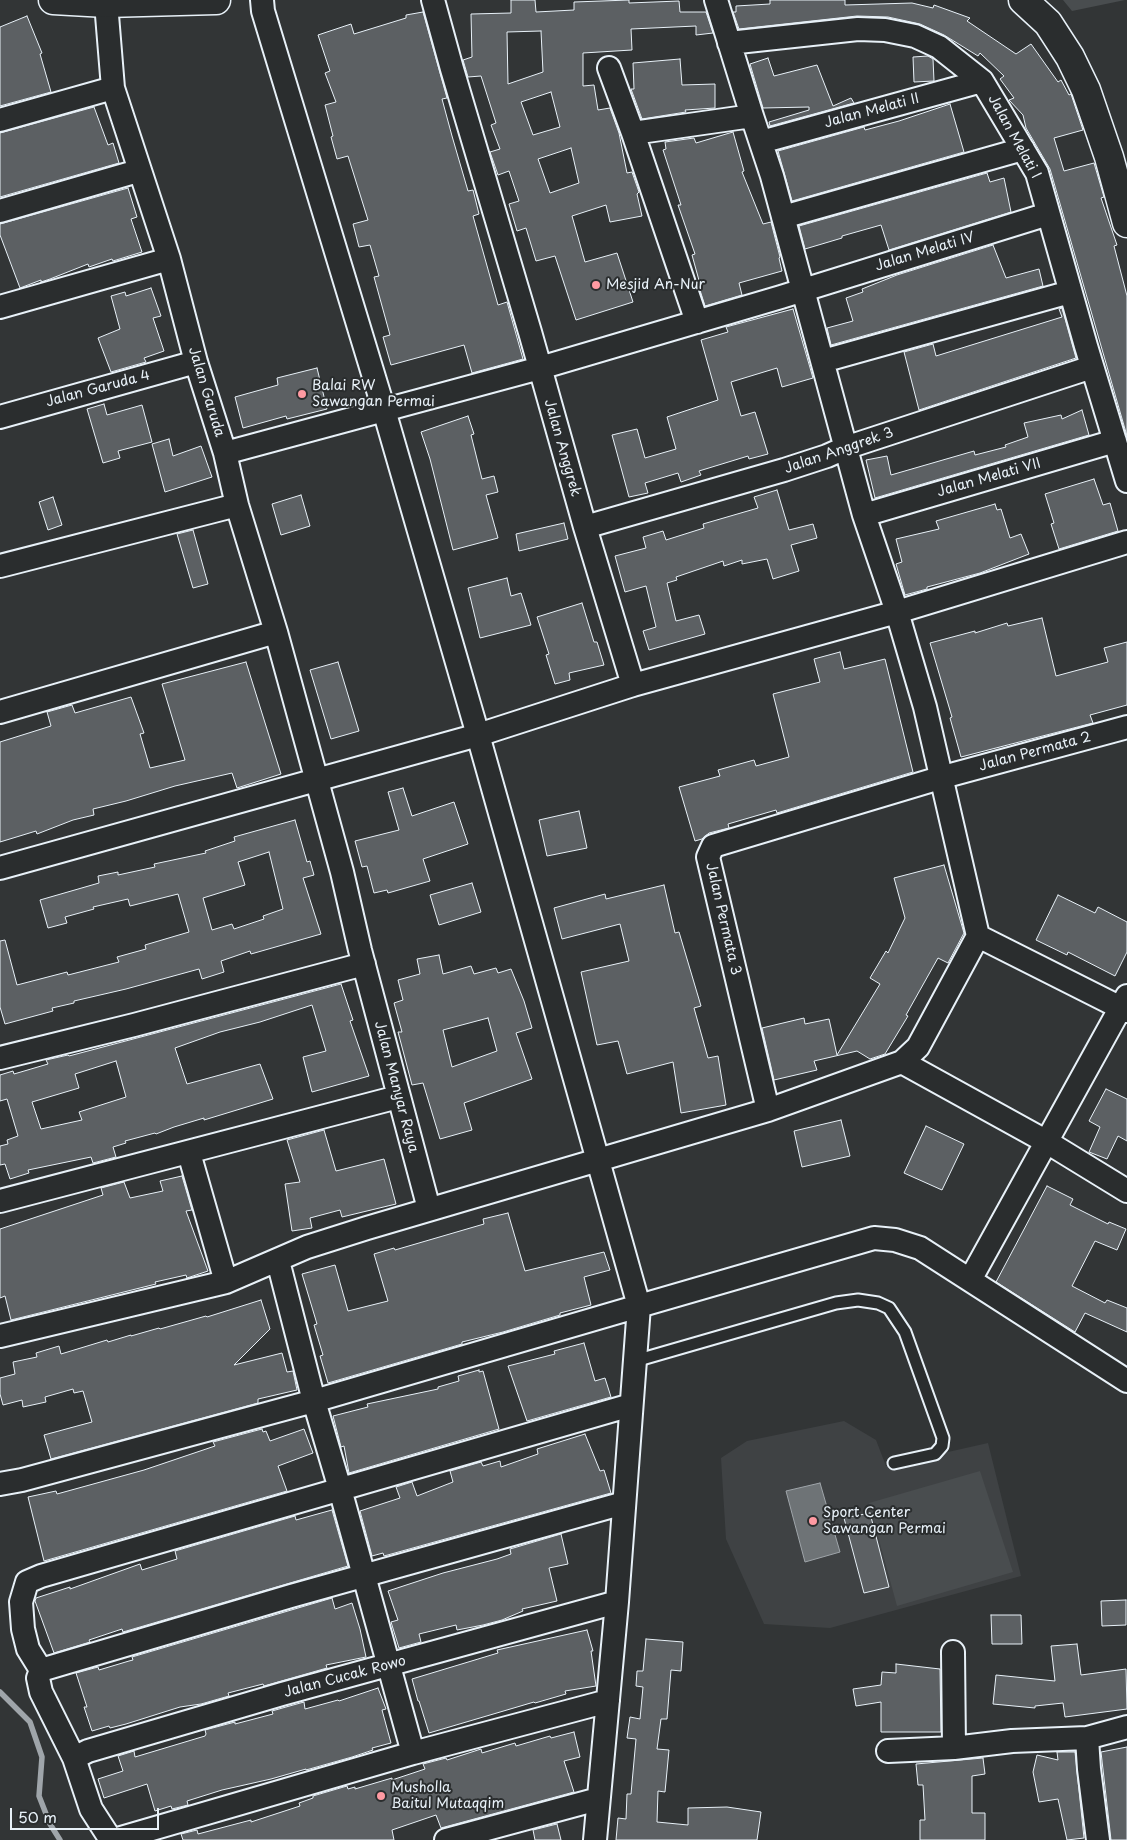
<!DOCTYPE html>
<style>
body{margin:0}
#map{position:relative;width:1127px;height:1840px;overflow:hidden;background:#323536;font-family:"Playpen Sans",sans-serif}
canvas{display:block}
.scale{position:absolute;left:10px;top:1808px;width:149px;height:22px;box-sizing:border-box;border:2px solid #e8f1f8;border-top:0;padding-left:6px;font-size:15px;line-height:18px;white-space:nowrap;color:#e8f1f8;-webkit-text-stroke:4px #2a2d2e;paint-order:stroke}
</style>
<div id="map">
<canvas width="1127" height="1840"></canvas>
<div class="scale">50 m</div>
</div>
<script>
const c = document.querySelector('canvas').getContext('2d');
c.lineJoin = 'round';
function fillPath(path, color) { c.fillStyle = color; c.fill(path, 'evenodd'); }
const poly = rows => new Path2D(rows.map(r => 'M' + r).join(''));
function stroke(path, color, width, dash) { c.strokeStyle = color; c.lineWidth = width; c.lineCap = dash ? 'butt' : 'round'; c.setLineDash(dash || []); c.stroke(path); }
function write(font, color, halo, rows, align = 'center') {
  c.font = font + ' "Playpen Sans",sans-serif'; c.lineWidth = 4; c.setLineDash([]); c.textBaseline = 'middle'; c.strokeStyle = halo; c.fillStyle = color; for (const [text, x, y, turn = 0] of rows) {
    c.save(); c.translate(x, y); c.rotate((+turn || 0) * Math.PI / 180); c.textAlign = isNaN(turn) ? turn : align; if (halo) c.strokeText(text, 0, 0); c.fillText(text, 0, 0); c.restore();
  }
}
fillPath(poly([
 [844,1421,876,1440,886,1466,988,1443,1021,1576,830,1628,764,1624,726,1539,721,1458,747,1441]
]), '#3f4244');
fillPath(poly([
 [1063,0,1125,0,1072,11],
 [980,1471,1013,1572,897,1606,869,1503]
]), '#494d4f');
const water = poly([
 [820,1483,840,1552,805,1562,786,1491,820,1483]
]);
fillPath(water, '#6e7376');
stroke(water, '#9fa5aa', 1);
stroke(poly([
 [0,1692,30,1722,42,1757,39,1796,50,1824,60,1840]
]), '#9fa5aa', 5.5);
const building = poly([
 [511,0,535,0,536,12,574,10,574,2,629,0,629,3,679,1,680,12,706,12,713,33,696,35,696,26,631,29,632,50,583,53,583,86,594,85,598,110,610,108,619,133,627,173,632,172,639,192,637,194,642,216,610,222,606,205,572,216,585,262,617,253,633,302,576,320,555,256,536,261,526,228,517,231,509,204,519,201,509,171,498,175,490,152,500,149,491,125,496,123,481,76,468,77,463,60,472,57,471,14,511,13,511,0],
 [541,31,543,72,508,84,507,32,541,31],
 [551,92,560,127,533,135,521,102,551,92],
 [571,148,579,183,550,193,538,159,571,148],
 [770,0,845,0,845,5,912,3,933,8,934,5,970,18,967,21,1016,54,1031,44,1058,82,1061,80,1069,95,1071,94,1083,130,1054,138,1064,171,1094,163,1104,197,1101,198,1117,245,1114,246,1127,296,1127,436,1050,169,1026,128,1023,115,1009,100,1014,98,1000,79,1004,76,980,53,978,56,944,35,920,24,888,17,857,16,739,29,733,12,736,12,736,6,770,4,770,0],
 [423,12,447,98,442,99,452,136,468,191,473,190,479,214,473,216,498,305,507,302,523,359,472,373,464,345,391,365,383,337,390,335,374,277,379,276,370,245,359,247,353,224,368,220,348,156,337,159,331,137,333,136,325,105,336,102,325,73,330,71,318,35,351,24,354,34,406,18,406,15,423,12],
 [27,16,42,53,40,54,51,92,0,106,0,27,27,16],
 [928,56,933,59,934,81,914,82,913,57,928,56],
 [768,58,774,76,817,65,833,106,851,98,854,103,770,126,769,122,809,110,809,107,763,108,750,64,768,58],
 [680,59,682,85,715,84,715,108,685,110,686,112,642,119,631,89,634,89,633,63,680,59],
 [950,104,964,152,792,201,778,151,864,127,865,130,899,121,950,104],
 [94,107,108,145,113,143,119,163,0,197,0,133,94,107],
 [733,132,744,171,742,172,763,224,771,222,780,257,779,258,782,271,739,283,742,295,705,306,698,284,700,284,692,255,695,254,678,205,681,205,663,150,666,149,665,142,694,138,696,143,733,132],
 [987,173,990,182,1004,178,1011,212,889,250,881,225,842,236,842,238,805,249,799,226,987,173],
 [128,188,137,217,131,219,142,252,113,261,112,259,89,267,88,264,50,279,41,282,41,280,20,288,0,235,0,224,128,188],
 [993,245,1006,278,1039,269,1043,286,831,345,827,328,853,321,846,298,863,292,862,289,897,275,993,245],
 [151,288,161,316,153,318,164,351,144,358,146,362,111,372,98,338,120,329,111,296,125,292,126,296,151,288],
 [1062,308,1076,358,919,410,904,352,933,344,936,356,1062,317,1059,309,1062,308],
 [793,309,813,378,782,387,777,368,731,382,741,416,755,412,768,454,749,459,748,456,699,471,701,475,681,482,678,473,645,483,648,493,629,497,612,435,637,429,645,458,676,449,667,417,718,400,701,340,728,332,726,327,793,309],
 [317,368,327,409,287,419,286,416,243,428,235,397,278,385,277,378,317,368],
 [104,404,107,415,142,405,152,442,118,451,120,458,103,463,87,409,104,404],
 [1082,410,1089,435,875,498,866,460,887,456,891,475,974,451,975,455,1006,447,1005,445,1028,437,1024,423,1061,415,1062,419,1082,410],
 [468,416,474,434,471,435,482,479,494,476,498,492,486,495,498,538,453,550,430,459,421,432,468,416],
 [169,439,173,456,201,446,212,477,165,492,152,444,169,439],
 [1094,479,1103,505,1110,503,1118,531,1059,549,1051,524,1054,523,1045,494,1094,479],
 [777,490,789,530,813,524,817,538,791,545,799,571,773,579,767,559,742,564,742,560,724,566,723,561,676,577,677,580,667,583,676,621,699,615,705,634,649,650,643,631,656,627,646,586,625,592,615,556,646,548,643,537,663,531,666,540,704,528,703,524,758,508,754,497,777,490],
 [301,495,310,526,281,535,272,504,301,495],
 [53,497,62,525,48,530,39,502,53,497],
 [995,504,997,510,1001,509,1010,538,1021,534,1029,554,980,573,927,587,927,589,905,595,896,564,902,562,896,539,939,529,936,521,995,504],
 [564,523,568,539,519,551,516,534,564,523],
 [193,530,208,584,193,588,177,534,193,530],
 [507,578,511,596,521,593,531,625,480,638,468,588,507,578],
 [582,603,594,642,597,642,604,665,569,673,570,680,555,684,546,655,549,654,537,617,582,603],
 [1042,618,1056,676,1108,662,1104,648,1127,642,1127,705,1090,715,1093,723,961,757,950,718,952,717,930,643,975,631,975,633,1007,623,1008,626,1042,618],
 [840,652,844,669,885,659,913,772,777,813,776,810,728,824,729,828,709,833,702,839,695,841,679,787,720,776,718,770,754,760,756,766,789,757,773,694,820,682,814,659,840,652],
 [246,662,281,774,237,788,232,773,175,786,126,801,93,809,94,815,73,820,37,834,36,831,0,842,0,742,51,726,47,712,72,705,75,713,131,697,144,733,140,734,150,768,185,760,162,684,246,662],
 [338,662,359,731,331,739,310,670,338,662],
 [403,788,412,816,454,802,468,844,423,859,430,881,388,893,387,890,374,893,367,866,362,867,355,841,399,830,388,792,403,788],
 [579,811,587,848,547,856,539,820,579,811],
 [295,820,307,862,310,861,314,875,303,878,321,934,251,954,250,951,221,961,224,972,202,979,199,969,126,989,74,1001,74,1003,52,1008,53,1011,5,1024,0,1007,0,941,5,940,17,985,67,972,68,975,119,962,117,957,146,949,145,945,189,932,178,894,130,906,128,899,93,907,94,909,65,917,67,923,48,928,40,900,99,883,98,876,118,872,118,875,155,867,154,864,206,853,205,851,235,841,234,837,295,820],
 [269,852,283,909,263,916,264,919,234,929,232,924,212,930,203,898,245,885,238,862,269,852],
 [944,865,964,933,948,963,938,958,906,1015,908,1016,885,1054,870,1059,857,1051,814,1061,817,1070,774,1080,762,1028,804,1018,805,1024,829,1019,837,1055,880,984,870,978,886,951,888,953,905,918,894,878,944,865],
 [472,883,481,912,439,925,430,895,472,883],
 [664,885,675,933,679,932,701,1006,694,1008,708,1058,718,1056,726,1105,681,1113,673,1062,627,1074,618,1041,597,1045,581,972,629,961,620,924,562,939,554,908,605,894,606,899,664,885],
 [1058,895,1095,913,1098,907,1127,922,1127,952,1115,976,1068,952,1067,955,1036,940,1058,895],
 [439,955,443,974,471,966,474,974,496,968,498,973,511,969,524,1001,532,1028,516,1033,532,1079,464,1103,472,1130,440,1139,423,1083,412,1085,398,1032,402,1032,394,1003,403,1000,398,980,420,974,417,959,439,955],
 [488,1018,497,1051,452,1067,443,1030,488,1018],
 [341,984,353,1020,350,1021,369,1076,312,1092,303,1057,326,1051,312,1005,260,1022,220,1032,175,1048,187,1084,260,1064,273,1099,204,1120,204,1118,174,1127,156,1134,155,1133,125,1141,126,1143,113,1147,116,1157,93,1163,91,1157,28,1170,29,1173,10,1179,5,1164,0,1165,0,1146,8,1144,7,1140,18,1136,7,1099,0,1101,0,1075,13,1071,14,1074,48,1064,46,1060,68,1055,69,1056,341,984],
 [116,1061,126,1097,79,1112,82,1120,41,1129,32,1102,79,1088,75,1074,116,1061],
 [1106,1089,1127,1099,1127,1141,1118,1136,1107,1159,1089,1152,1100,1127,1089,1121,1106,1089],
 [841,1120,850,1156,802,1167,794,1131,841,1120],
 [926,1126,964,1144,942,1190,904,1173,926,1126],
 [324,1130,336,1171,384,1159,396,1204,342,1217,340,1210,310,1218,312,1228,292,1231,285,1184,300,1182,287,1140,324,1130],
 [182,1176,192,1210,186,1211,208,1271,187,1278,186,1275,155,1282,156,1284,11,1320,5,1296,0,1298,0,1229,103,1195,101,1188,124,1182,130,1198,163,1191,160,1181,182,1176],
 [1047,1186,1073,1199,1070,1205,1108,1224,1109,1222,1126,1229,1117,1250,1095,1241,1072,1286,1105,1303,1107,1300,1127,1308,1127,1332,1085,1313,1075,1332,996,1282,1047,1186],
 [508,1213,525,1271,604,1252,610,1270,584,1277,591,1305,560,1313,560,1315,503,1332,462,1342,462,1344,328,1383,320,1356,323,1355,314,1325,317,1324,302,1274,335,1265,348,1311,388,1301,374,1254,394,1248,395,1250,484,1224,483,1219,508,1213],
 [261,1300,270,1329,234,1365,282,1353,287,1372,293,1371,297,1390,258,1399,258,1403,51,1459,44,1435,92,1422,83,1391,74,1393,73,1389,45,1397,46,1402,23,1407,22,1400,3,1405,0,1394,0,1378,15,1374,13,1362,37,1357,36,1353,59,1346,61,1354,107,1340,108,1342,131,1335,131,1336,159,1328,160,1329,206,1316,207,1317,261,1300],
 [584,1343,595,1381,605,1378,611,1397,527,1421,508,1366,555,1354,554,1351,584,1343],
 [479,1370,479,1372,483,1371,499,1429,349,1473,344,1446,341,1447,333,1416,368,1407,367,1404,438,1389,438,1387,459,1381,458,1376,479,1370],
 [262,1429,263,1432,266,1431,270,1441,304,1429,313,1453,278,1466,287,1491,44,1561,28,1497,56,1491,57,1494,144,1470,215,1446,213,1442,262,1429],
 [585,1434,600,1471,604,1470,611,1493,384,1556,383,1553,372,1556,360,1511,400,1498,396,1487,412,1482,417,1496,453,1482,450,1471,481,1462,483,1466,500,1461,501,1467,538,1454,537,1449,585,1434],
 [332,1510,348,1566,123,1632,122,1629,89,1640,90,1642,54,1653,35,1601,36,1598,70,1587,70,1589,140,1564,142,1570,177,1559,175,1551,295,1516,296,1520,332,1510],
 [870,1513,889,1587,864,1593,844,1518,870,1513],
 [561,1534,568,1564,549,1568,557,1601,522,1609,523,1611,502,1620,483,1625,457,1630,456,1625,419,1634,421,1642,399,1648,391,1622,398,1620,388,1591,443,1573,497,1559,511,1554,510,1549,561,1534],
 [332,1598,335,1609,352,1603,360,1629,366,1657,326,1665,327,1668,264,1686,263,1684,228,1693,229,1696,201,1704,180,1707,126,1724,110,1728,109,1726,92,1731,84,1707,87,1707,76,1673,98,1667,99,1670,129,1661,133,1660,132,1657,332,1598],
 [1126,1600,1126,1625,1102,1626,1101,1601,1126,1600],
 [991,1615,1021,1615,1022,1644,992,1644,991,1615],
 [587,1630,593,1651,591,1651,596,1686,565,1691,566,1694,535,1703,534,1702,429,1733,419,1701,418,1701,412,1679,498,1653,497,1650,587,1630],
 [646,1639,683,1642,681,1671,671,1670,667,1719,661,1719,657,1749,669,1750,665,1792,658,1791,657,1822,688,1825,688,1808,727,1807,761,1812,757,1840,616,1840,618,1818,626,1819,627,1794,631,1794,636,1739,627,1738,630,1717,640,1719,643,1687,636,1686,637,1671,643,1671,646,1639],
 [1077,1644,1081,1675,1126,1669,1127,1709,1065,1717,1063,1703,1035,1706,1035,1708,993,1704,996,1675,1055,1681,1051,1646,1077,1644],
 [896,1664,940,1669,941,1732,881,1732,881,1702,856,1706,853,1689,881,1685,882,1672,896,1673,896,1664],
 [378,1688,386,1709,382,1710,391,1743,372,1748,373,1750,352,1757,306,1770,306,1769,271,1779,222,1790,187,1801,188,1805,172,1809,171,1806,155,1811,147,1784,104,1798,98,1779,123,1771,118,1756,134,1751,135,1757,205,1736,206,1734,205,1730,235,1722,235,1724,273,1714,272,1711,286,1707,304,1702,305,1709,338,1700,339,1701,378,1688],
 [574,1732,580,1757,564,1761,574,1792,441,1828,436,1815,392,1830,394,1840,183,1840,181,1834,197,1830,198,1834,251,1820,251,1822,300,1806,299,1803,313,1798,313,1796,347,1786,348,1789,355,1787,355,1789,392,1778,392,1780,425,1769,423,1764,446,1758,447,1760,481,1749,482,1753,515,1743,516,1746,550,1736,551,1738,574,1732],
 [1127,1747,1127,1840,1111,1840,1101,1752,1127,1747],
 [1057,1752,1075,1752,1084,1838,1067,1840,1058,1799,1039,1802,1033,1772,1037,1755,1058,1760,1057,1752],
 [983,1758,985,1774,972,1776,972,1813,985,1813,985,1840,920,1840,920,1820,925,1820,923,1785,918,1785,916,1764,983,1758],
 [557,1824,561,1840,535,1840,533,1830,557,1824]
]);
fillPath(building, '#5c6063');
stroke(building, '#e8f1f8', 1);
const lane = poly([
 [635,1361,836,1303,858,1300,878,1303,889,1308,905,1332,943,1438,942,1446,935,1454,894,1463]
]);
const street = poly([
 [433,0,452,69,530,332,585,527,633,685],
 [106,3,113,88,169,259,196,362,225,453,237,505,276,632,342,872,360,950,429,1209],
 [729,43,858,29,885,30,915,36,939,47,982,81,1037,173,1086,346,1127,481],
 [609,68,633,133,697,322],
 [0,120,113,88],
 [633,133,752,116],
 [761,142,982,81],
 [0,211,138,171],
 [783,217,1023,149],
 [0,307,169,259],
 [823,361,1070,292],
 [0,417,196,362],
 [225,453,540,368,781,297,1048,214],
 [864,515,1115,441],
 [585,527,784,470,827,456,845,448,1092,367],
 [0,566,237,505],
 [0,712,276,632],
 [0,868,478,735,633,685,897,612,1127,542],
 [978,936,1127,1011],
 [0,1058,134,1025,364,964],
 [902,1062,1047,1142,1127,1191],
 [768,1110,708,857,713,846,943,777,1127,727],
 [189,1153,226,1282],
 [0,1201,398,1097],
 [278,1261,314,1401,340,1489,413,1753],
 [970,1280,1127,996],
 [0,1336,226,1282,307,1247,367,1228,768,1110,902,1062,918,1047,978,936,925,707,897,612,864,515,772,176,752,116,716,0],
 [0,1484,22,1480,314,1401,639,1306,478,735,384,410,263,11,262,0],
 [953,1652,954,1748],
 [41,1670,28,1649,23,1629,21,1602,27,1582,41,1576,631,1405],
 [888,1751,954,1748,1012,1741,1087,1738],
 [74,1758,88,1751,282,1694,617,1602],
 [111,1840,91,1809,74,1758,41,1692,38,1678,41,1670,291,1596,624,1503],
 [114,1840,413,1753,608,1701],
 [446,1840,598,1799],
 [595,1840,617,1602,639,1306,874,1238,895,1240,920,1248,1127,1381],
 [1098,1840,1089,1769,1087,1738,1127,1727]
]);
const secondary = poly([
 [53,0,106,3,216,0],
 [1023,0,1048,23,1070,57,1086,90,1109,157,1127,223]
]);
stroke(lane, '#e8f1f8', 15);
stroke(street, '#e8f1f8', 26);
stroke(secondary, '#e8f1f8', 31);
stroke(lane, '#2a2d2e', 11);
stroke(street, '#2a2d2e', 22);
stroke(secondary, '#2a2d2e', 28);
for (const [x, y, r, color] of [
 [596,285,5,"#ff9aa2"],
 [302,394,5,"#ff9aa2"],
 [813,1521,5,"#ff9aa2"],
 [381,1796,5,"#ff9aa2"]
]) { const dot = new Path2D(); dot.arc(x, y, r, 0, 2 * Math.PI); c.fillStyle = color; c.fill(dot); stroke(dot, '#2a2d2e', 2); }
write('14px', '#e8f1f8', '#2a2d2e', [
 ["Jalan Melati II",872,111,-15],
 ["Jalan Melati I",1014,137,61],
 ["Jalan Melati IV",925,252,-17],
 ["Jalan Garuda 4",98,389,-15],
 ["Jalan Garuda",206,392,73],
 ["Jalan Anggrek",562,448,74],
 ["Jalan Anggrek 3",839,451,-19],
 ["Jalan Melati VII",989,478,-16],
 ["Jalan Permata 2",1035,752,-15],
 ["Jalan Permata 3",723,919,77],
 ["Jalan Manyar Raya",396,1087,75],
 ["Jalan Cucak Rowo",345,1677,-15]
]);
write('14px', '#e8f1f8', '#2a2d2e', [
 ["Mesjid An-Nur",606,285],
 ["Balai RW",312,386],
 ["Sawangan Permai",312,402],
 ["Sport Center",823,1513],
 ["Sawangan Permai",823,1529],
 ["Musholla",391,1788],
 ["Baitul Mutaqqim",391,1804]
], 'left');
</script>
